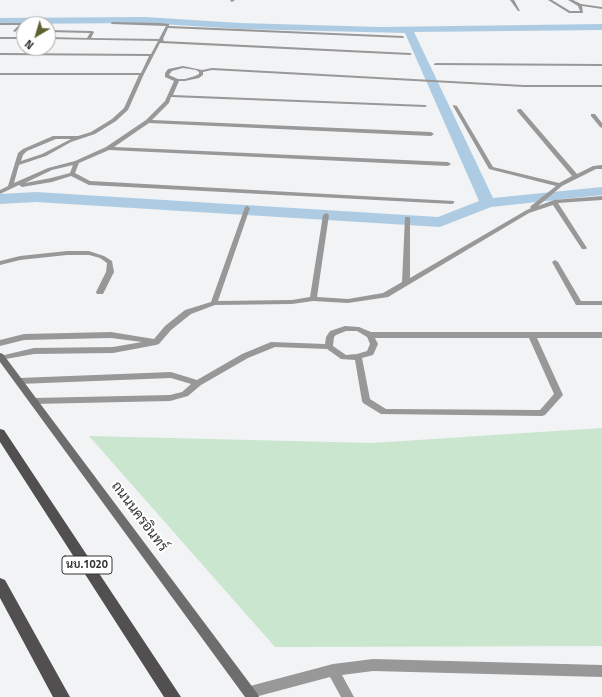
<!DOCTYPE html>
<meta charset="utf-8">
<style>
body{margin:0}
#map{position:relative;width:602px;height:697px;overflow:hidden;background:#f1f3f5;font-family:"Titillium Web",sans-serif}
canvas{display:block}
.north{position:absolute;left:16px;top:16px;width:40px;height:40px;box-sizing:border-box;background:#fff;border:1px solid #adadad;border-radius:50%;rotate:218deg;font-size:11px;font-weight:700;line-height:16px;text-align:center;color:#323333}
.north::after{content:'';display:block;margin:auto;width:14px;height:18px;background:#5e612e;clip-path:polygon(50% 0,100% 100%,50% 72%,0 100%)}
</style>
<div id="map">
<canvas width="602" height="697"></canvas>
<div class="north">N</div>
</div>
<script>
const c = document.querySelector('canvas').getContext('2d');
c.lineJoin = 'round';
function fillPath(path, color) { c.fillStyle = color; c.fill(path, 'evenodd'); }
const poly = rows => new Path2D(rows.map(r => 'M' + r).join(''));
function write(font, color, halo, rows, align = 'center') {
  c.font = font + ' "Titillium Web",Sarabun,sans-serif'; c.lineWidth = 4; c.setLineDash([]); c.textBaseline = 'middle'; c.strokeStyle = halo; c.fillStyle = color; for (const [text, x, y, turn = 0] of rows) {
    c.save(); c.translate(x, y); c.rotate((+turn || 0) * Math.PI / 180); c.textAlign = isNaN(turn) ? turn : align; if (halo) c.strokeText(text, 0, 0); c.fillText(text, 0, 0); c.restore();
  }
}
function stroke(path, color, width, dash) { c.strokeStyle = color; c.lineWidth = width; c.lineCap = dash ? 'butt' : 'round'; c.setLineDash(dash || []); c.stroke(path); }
fillPath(poly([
 [602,428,602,646,275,647,89,436,372,443]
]), '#cae6ce');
fillPath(poly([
 [145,17,240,23,381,27,602,24,602,30,414,32,493,198,602,187,602,195,491,207,440,227,36,202,0,204,0,194,36,192,438,217,479,201,405,33,240,29,145,23,0,24,0,18,145,17]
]), '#adcce3');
fillPath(poly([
 [231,0,235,0,232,2,230,1,231,0],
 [510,0,514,0,520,11,518,11,510,0],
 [67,251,89,251,104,256,112,261,114,272,103,294,97,294,96,292,106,272,107,263,100,258,89,255,67,255,20,260,0,265,0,261,20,256,67,251],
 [373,659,602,665,602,677,373,671,342,675,354,697,341,697,330,677,255,697,246,696,244,692,246,688,250,686,333,664,373,659]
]), '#999898');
fillPath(poly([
 [548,0,552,0,570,11,580,11,578,6,568,0,573,0,581,4,602,7,602,9,582,6,583,13,569,13,548,0],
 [112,22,160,23,169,24,169,26,403,36,404,38,168,28,163,39,164,40,163,41,410,53,412,54,410,55,160,43,144,74,128,110,116,121,95,134,71,142,46,156,19,165,14,183,48,168,75,161,106,147,146,120,165,101,174,81,165,77,165,73,168,69,183,66,202,70,212,68,524,85,602,85,602,87,524,87,212,70,203,72,203,75,199,78,185,81,179,81,173,95,425,105,427,106,425,107,171,97,169,103,152,120,431,132,434,134,431,136,149,123,114,147,448,162,451,164,448,166,109,150,79,163,75,173,90,181,454,201,454,203,452,204,89,185,71,176,52,182,22,187,19,185,0,194,0,190,8,186,18,153,23,149,53,136,78,136,91,132,112,119,124,108,139,75,0,75,0,73,141,73,149,56,0,55,0,53,151,54,158,41,48,39,48,37,87,38,90,33,48,32,48,30,92,31,94,32,91,38,159,39,166,26,111,24,112,22],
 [183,68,196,70,199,72,199,74,195,76,185,79,178,79,169,75,172,71,183,68],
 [56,139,71,139,42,154,21,161,23,155,27,151,56,139],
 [73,165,70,173,51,178,25,183,52,170,73,165],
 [0,23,22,23,24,24,15,32,13,31,19,25,0,25,0,23],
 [0,37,24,37,24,39,0,39,0,37],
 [436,63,602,64,602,66,434,65,434,64,436,63],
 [453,105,457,106,493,167,559,183,572,176,517,111,517,110,519,109,521,109,577,174,593,166,602,165,602,169,596,169,562,186,538,206,554,200,602,196,602,200,558,203,587,248,586,249,582,249,553,205,529,213,388,297,348,303,313,301,292,304,215,305,191,314,171,330,159,344,156,345,113,353,34,354,0,360,0,356,34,348,113,347,142,342,111,338,24,340,0,346,0,340,24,334,111,332,154,339,165,326,185,310,211,302,245,207,247,206,250,208,218,301,292,300,310,297,323,215,326,213,329,215,317,297,348,299,383,293,402,282,405,217,409,217,410,218,410,278,525,211,531,208,530,207,531,206,556,186,489,169,453,106,453,105],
 [591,114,595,114,602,123,602,128,600,127,591,116,591,114],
 [555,260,558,262,581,301,602,301,602,305,576,305,552,262,555,260],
 [345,326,359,327,371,332,602,332,602,338,537,338,563,395,545,415,542,416,381,414,363,403,362,401,355,360,341,359,327,349,275,347,248,358,201,385,188,396,170,401,34,404,31,403,30,401,31,399,34,398,170,395,182,392,191,384,171,378,19,384,15,381,19,378,171,372,197,380,242,354,271,342,325,344,326,337,330,331,345,326],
 [346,331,357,331,367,337,370,344,367,351,357,354,346,355,333,346,334,337,336,335,346,331],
 [375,338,529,338,554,394,540,410,386,409,370,399,362,358,373,355,374,353,378,344,375,338]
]), '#999898');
fillPath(poly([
 [0,353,3,354,257,693,259,697,245,697,0,362,0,353]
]), '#6e6d6e');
fillPath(poly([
 [0,429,4,430,181,697,164,697,0,442,0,429],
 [0,578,5,580,70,697,53,697,0,598,0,578]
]), '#514f50');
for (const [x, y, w] of [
 [87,565,50]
]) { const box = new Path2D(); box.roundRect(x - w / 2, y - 9, w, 18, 3); c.fillStyle = '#fff'; c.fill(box); stroke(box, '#323333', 1); }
write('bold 11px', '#323333', null, [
 ["นบ.1020",87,565]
]);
write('14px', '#323333', '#fff', [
 ["ถนนนครอินทร์",139,517,53]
]);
</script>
